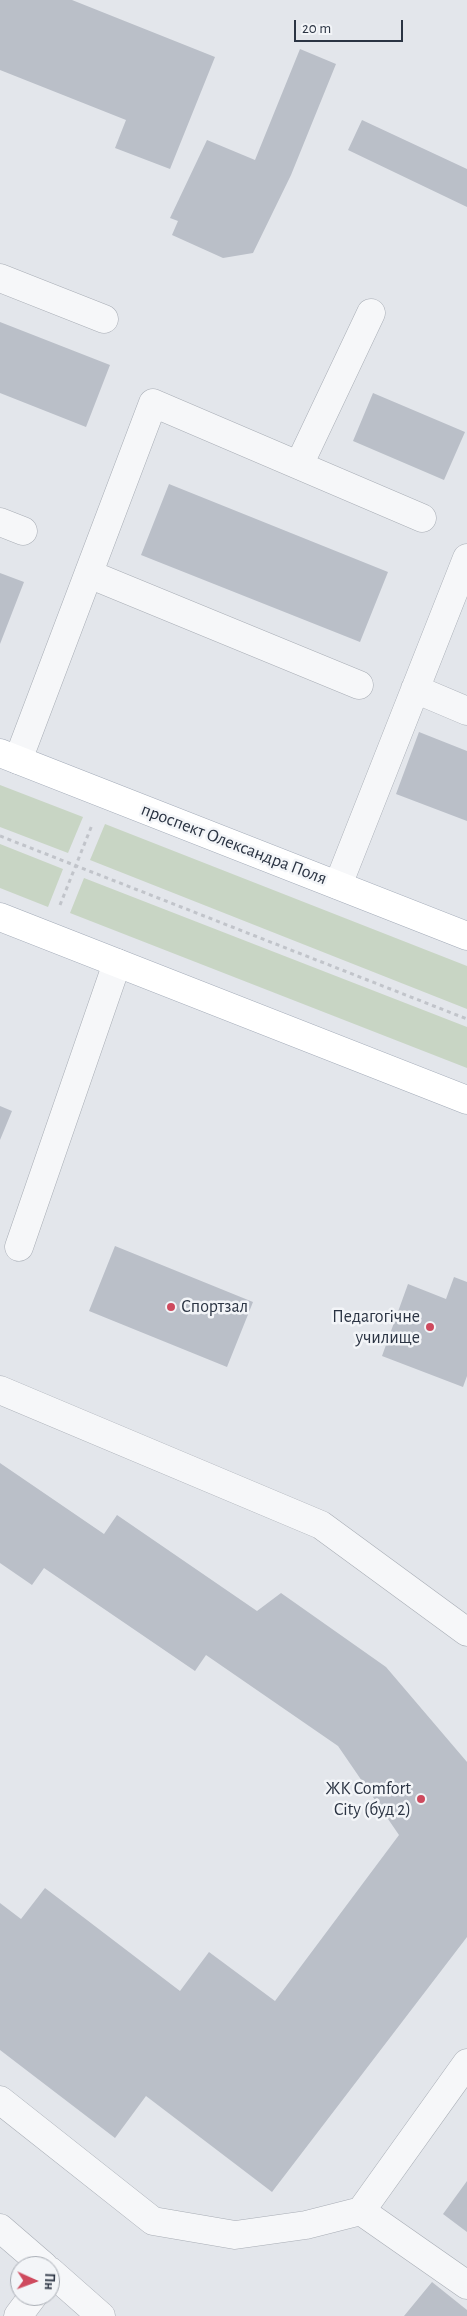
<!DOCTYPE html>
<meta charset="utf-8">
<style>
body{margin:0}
#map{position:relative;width:467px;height:2316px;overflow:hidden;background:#e3e6eb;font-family:"Alegreya Sans",sans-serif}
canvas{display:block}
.north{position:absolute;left:10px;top:2256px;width:50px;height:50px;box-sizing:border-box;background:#f3f5f8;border:1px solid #a3a8b0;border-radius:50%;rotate:92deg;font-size:14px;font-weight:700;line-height:20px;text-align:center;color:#2b3443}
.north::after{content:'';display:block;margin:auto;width:18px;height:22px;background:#ce4a5e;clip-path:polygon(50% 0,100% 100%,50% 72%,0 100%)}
.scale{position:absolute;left:294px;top:20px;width:109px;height:22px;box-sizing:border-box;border:2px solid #2b3443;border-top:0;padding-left:6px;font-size:15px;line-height:18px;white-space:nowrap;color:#2b3443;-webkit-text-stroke:4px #f3f5f8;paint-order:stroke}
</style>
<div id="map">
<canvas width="467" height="2316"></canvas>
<div class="north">Пн</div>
<div class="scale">20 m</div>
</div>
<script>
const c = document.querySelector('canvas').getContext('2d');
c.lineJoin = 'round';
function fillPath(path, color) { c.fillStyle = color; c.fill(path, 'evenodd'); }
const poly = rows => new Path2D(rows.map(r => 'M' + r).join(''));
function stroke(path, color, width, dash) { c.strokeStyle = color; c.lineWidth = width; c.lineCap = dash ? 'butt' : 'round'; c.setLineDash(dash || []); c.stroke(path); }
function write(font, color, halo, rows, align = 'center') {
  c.font = font + ' "Alegreya Sans",sans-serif'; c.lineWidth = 5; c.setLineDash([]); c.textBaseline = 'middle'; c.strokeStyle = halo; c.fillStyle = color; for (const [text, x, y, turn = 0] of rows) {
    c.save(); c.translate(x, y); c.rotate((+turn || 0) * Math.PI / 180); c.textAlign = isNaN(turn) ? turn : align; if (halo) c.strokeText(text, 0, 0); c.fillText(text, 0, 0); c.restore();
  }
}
fillPath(poly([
 [0,785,83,817,68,853,0,827],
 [105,824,467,966,467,1009,90,860],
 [0,844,63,869,48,907,0,888],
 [84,878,467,1027,467,1068,70,913]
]), '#c8d5c4');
fillPath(poly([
 [0,0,72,0,215,57,170,169,115,148,126,120,0,70],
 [300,49,336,64,291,175,253,253,223,258,172,235,178,221,170,218,207,140,255,160],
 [362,120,467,169,467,207,348,150],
 [0,322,110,365,86,427,0,393],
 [373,393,465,432,444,480,353,441],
 [169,484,388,572,360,642,141,555],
 [0,573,24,582,0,644],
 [419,732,467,751,467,821,396,794],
 [0,1106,12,1111,0,1140],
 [115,1246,253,1302,227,1367,89,1311],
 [454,1277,467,1282,467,1376,463,1387,382,1356,408,1284,446,1299],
 [0,1463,104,1534,117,1515,257,1611,281,1593,386,1667,467,1762,467,1937,272,2192,146,2096,115,2138,0,2050,0,1903,21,1919,45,1888,180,1991,209,1952,275,2001,399,1835,338,1746,206,1655,195,1671,44,1568,32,1585,0,1563],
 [467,2181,467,2232,443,2214],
 [432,2282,467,2310,467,2316,404,2316]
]), '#babfc8');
const minor = poly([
 [0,278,104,319],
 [299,465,371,313],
 [0,522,23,531],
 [89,574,359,685],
 [415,689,467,711],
 [18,760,153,403,422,518],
 [338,885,467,558],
 [19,1247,117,963],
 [0,1390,321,1525,467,1632],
 [467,2063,361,2211,467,2285],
 [0,2100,153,2221,235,2235,306,2225,361,2211],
 [0,2228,44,2266],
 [50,2271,101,2316],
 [18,2316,33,2296]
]);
const major = poly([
 [0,753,467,936],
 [0,917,467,1100]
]);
stroke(minor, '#a8adb5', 29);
stroke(major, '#a2aab7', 29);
stroke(poly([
 [0,836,467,1019],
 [60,905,92,825]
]), '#c1c4ca', 3, [4, 4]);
stroke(minor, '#f6f7f9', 28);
stroke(major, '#fff', 28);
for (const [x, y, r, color] of [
 [171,1307,5,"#ce4a5e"],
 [430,1327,5,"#ce4a5e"],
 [421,1799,5,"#ce4a5e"]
]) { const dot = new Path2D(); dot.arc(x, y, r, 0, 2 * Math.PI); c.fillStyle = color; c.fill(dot); stroke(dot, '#f3f5f8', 2); }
write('18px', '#2b3443', '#f3f5f8', [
 ["проспект Олександра Поля",234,844,21]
]);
write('18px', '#2b3443', '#f3f5f8', [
 ["Спортзал",181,1307,"left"],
 ["Педагогічне",420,1317],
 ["училище",420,1338],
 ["ЖК Comfort",411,1789],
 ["City (буд 2)",411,1810]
], 'right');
</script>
